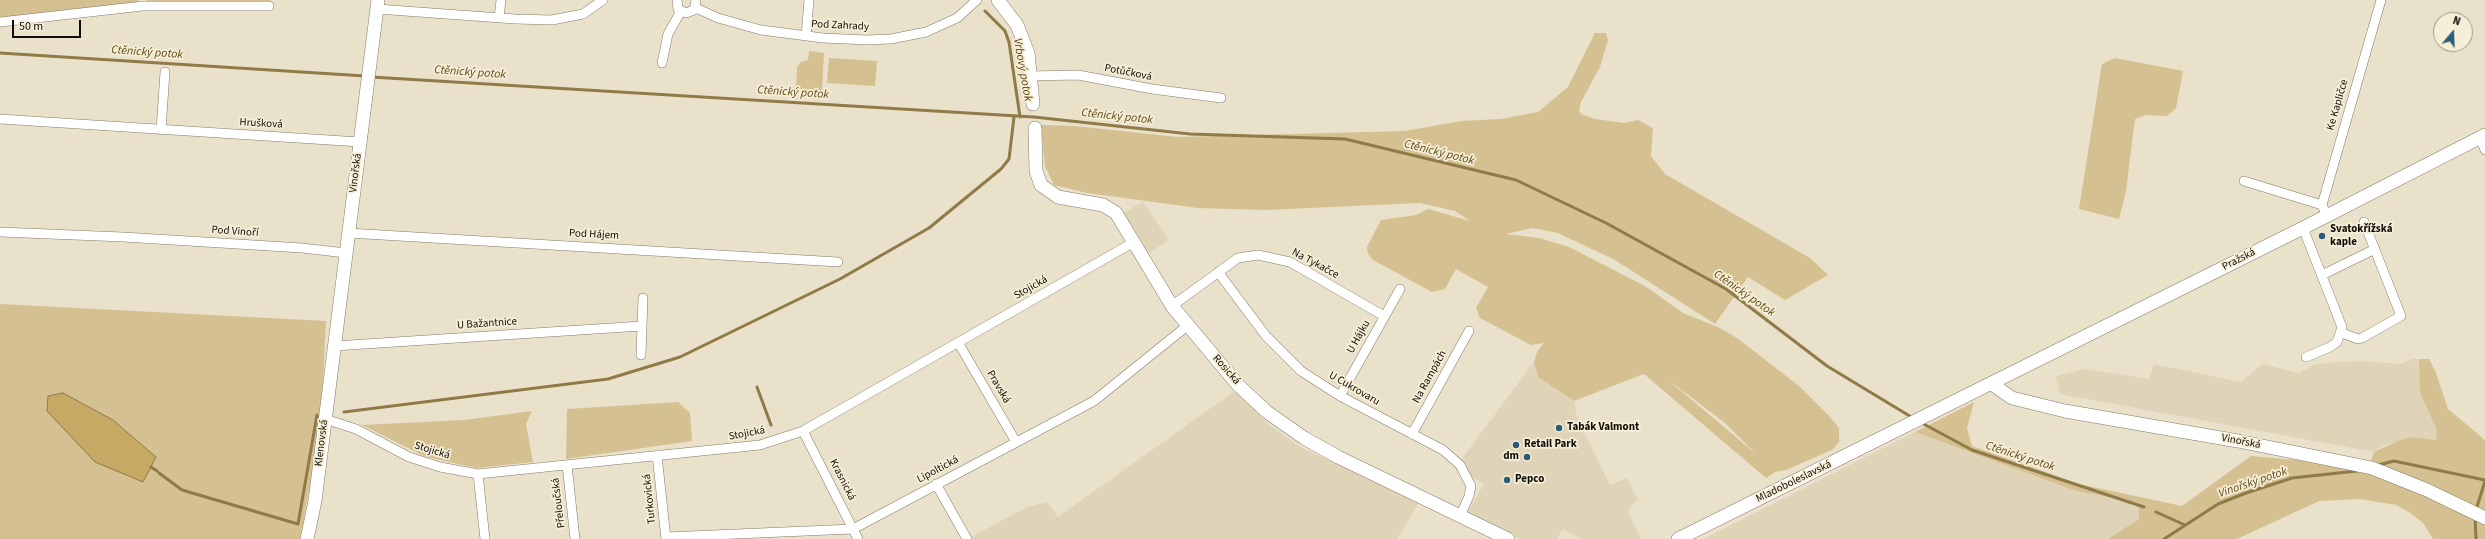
<!DOCTYPE html>
<meta charset="utf-8">
<style>
body{margin:0}
#map{position:relative;width:2485px;height:539px;overflow:hidden;background:#eae1cb;font-family:"Source Sans 3",sans-serif}
canvas{display:block}
.north{position:absolute;left:2433px;top:12px;width:40px;height:40px;box-sizing:border-box;background:#f7eed8;border:1px solid #9b9484;border-radius:50%;rotate:19deg;font-size:11px;font-weight:700;line-height:16px;text-align:center;color:#100d06}
.north::after{content:'';display:block;margin:auto;width:14px;height:18px;background:#2a5c79;clip-path:polygon(50% 0,100% 100%,50% 72%,0 100%)}
.scale{position:absolute;left:12px;top:20px;width:69px;height:18px;box-sizing:border-box;border:2px solid #100d06;border-top:0;padding-left:5px;font-size:12px;line-height:14px;white-space:nowrap;color:#100d06;-webkit-text-stroke:3px #f7eed8;paint-order:stroke}
</style>
<div id="map">
<canvas width="2485" height="539"></canvas>
<div class="north">N</div>
<div class="scale">50 m</div>
</div>
<script>
const c = document.querySelector('canvas').getContext('2d');
c.lineJoin = 'round';
function fillPath(path, color) { c.fillStyle = color; c.fill(path, 'evenodd'); }
const poly = rows => new Path2D(rows.map(r => 'M' + r).join(''));
function stroke(path, color, width, dash) { c.strokeStyle = color; c.lineWidth = width; c.lineCap = dash ? 'butt' : 'round'; c.setLineDash(dash || []); c.stroke(path); }
function write(font, color, halo, rows, align = 'center') {
  c.font = font + ' "Source Sans 3",sans-serif'; c.lineWidth = 3.5; c.setLineDash([]); c.textBaseline = 'middle'; c.strokeStyle = halo; c.fillStyle = color; for (const [text, x, y, turn = 0] of rows) {
    c.save(); c.translate(x, y); c.rotate((+turn || 0) * Math.PI / 180); c.textAlign = isNaN(turn) ? turn : align; if (halo) c.strokeText(text, 0, 0); c.fillText(text, 0, 0); c.restore();
  }
}
fillPath(poly([
 [1143,202,1169,240,1149,253,1123,213],
 [2413,359,2419,359,2420,393,2437,430,2436,440,2413,437,2383,446,2374,452,2060,394,2056,376,2085,369,2149,379,2154,364,2241,382,2262,364,2299,373,2313,365,2324,363,2359,361,2400,364],
 [1534,362,1538,377,1574,401,1577,418,1610,485,1627,478,1637,499,1628,511,1641,539,1580,539,1563,529,1557,539,1520,539,1468,512,1484,484,1476,479,1463,480,1455,468],
 [1236,390,1268,424,1300,447,1420,501,1397,539,968,539,1027,507,1047,502,1058,517],
 [1915,432,2076,491,2139,503,2139,519,2108,539,1703,539]
]), '#e0d4b8');
fillPath(poly([
 [0,0,138,0,137,3,0,18],
 [147,0,271,0,270,3,147,6],
 [1595,33,1606,33,1608,40,1600,67,1581,102,1579,111,1581,114,1595,119,1624,123,1638,120,1653,128,1651,156,1665,174,1810,258,1828,275,1785,300,1748,277,1715,324,1615,260,1558,233,1532,228,1506,234,1539,238,1569,247,1645,286,1683,313,1720,328,1737,338,1799,386,1829,416,1839,428,1839,442,1832,450,1786,470,1775,472,1766,478,1644,374,1574,401,1538,377,1534,362,1537,352,1544,343,1531,345,1480,318,1476,308,1488,287,1456,269,1445,289,1432,292,1373,260,1368,254,1367,247,1381,220,1416,215,1428,209,1470,221,1455,211,1420,203,1265,210,1198,208,1087,193,1054,185,1045,166,1041,125,1075,126,1178,137,1405,131,1461,121,1501,119,1538,112,1568,87],
 [1666,378,1725,423,1757,455],
 [809,51,824,53,822,91,796,89,797,67,801,62,808,60],
 [829,58,877,61,875,86,827,83],
 [2115,58,2183,71,2176,108,2167,116,2146,115,2135,119,2126,191,2119,219,2079,209,2102,64],
 [0,304,326,321,321,424,300,539,0,539],
 [2419,359,2429,359,2436,373,2448,409,2485,440,2485,511,2370,463,2374,452,2400,440,2413,437,2436,440,2437,430,2420,393],
 [678,402,690,413,692,441,566,459,567,409],
 [1974,402,1967,428,1972,446,2079,484,2182,506,2251,456,2307,461,2366,471,2429,497,2485,524,2485,539,2433,539,2423,523,2409,512,2396,505,2360,499,2319,501,2237,539,2108,539,2139,519,2139,503,2076,491,1915,432],
 [532,411,526,424,533,462,477,468,426,457,362,425,464,420]
]), '#d4c091');
const water = poly([
 [63,393,113,420,156,457,143,482,95,462,47,411,48,396,63,393]
]);
fillPath(water, '#c5a964');
stroke(water, '#8f7a48', 1);
stroke(poly([
 [985,11,1005,31,1009,42,1020,117],
 [0,53,365,76],
 [371,77,1034,117,1190,134,1345,139,1516,180,1606,223,1726,289,1827,366,1913,418],
 [757,387,771,425],
 [344,412,608,379,680,357,840,279,929,228,1001,169,1009,159,1014,117],
 [1920,422,1972,450,2144,507],
 [2378,465,2394,461,2485,480],
 [151,467,157,471],
 [159,473,182,490,298,524,317,415],
 [2476,510,2485,481],
 [2156,512,2185,525],
 [2475,517,2476,539],
 [2164,539,2218,504,2246,493,2292,478,2357,471]
]), '#8f7a48', 3);
const street = poly([
 [677,0,678,9,686,13,694,10,696,0],
 [696,8,718,18,761,30,823,38,867,40,891,39,926,32,957,18,977,0],
 [377,9,515,19,552,20,583,14,603,0],
 [499,18,501,0],
 [0,22,143,6,269,6],
 [806,36,809,0],
 [662,63,668,34,681,11],
 [1030,76,1078,75,1152,89,1221,98],
 [0,119,360,142],
 [161,130,165,72],
 [2480,137,2485,150],
 [2244,181,2322,205],
 [2327,216,2322,205,2381,0],
 [2303,228,2342,327,2337,342,2330,347,2306,357],
 [0,232,123,237,302,248,346,253],
 [348,233,838,262],
 [1218,272,1266,336,1301,371,1340,396,1443,450,1460,465,1471,486,1469,496,1461,514],
 [2322,275,2375,249],
 [1172,306,1238,258,1258,255,1290,262,1384,316],
 [2342,333,2358,339,2362,338,2401,316,2364,222],
 [959,344,1016,442],
 [334,346,642,326],
 [641,355,643,298],
 [1340,396,1400,289],
 [325,419,356,429,409,457,440,467,478,474,760,445,803,431,1134,242],
 [803,431,858,539],
 [1412,434,1469,331],
 [657,455,666,539],
 [567,465,575,539],
 [478,474,485,539],
 [936,484,967,539],
 [666,537,853,529,1094,401,1187,326]
]);
const secondary = poly([
 [998,0,1017,25,1028,53,1033,104],
 [1035,128,1036,171,1041,185,1058,197,1103,205,1116,213,1172,306,1238,385,1267,412,1304,438,1338,457,1508,539],
 [1992,384,2012,398,2065,411,2238,441,2372,468,2427,490,2485,518],
 [307,539,315,501,378,0],
 [1678,539,2303,228,2485,135]
]);
stroke(street, '#837b68', 10);
stroke(secondary, '#837b68', 14);
stroke(street, '#fff', 9);
stroke(secondary, '#fff', 13);
for (const [x, y, r, color] of [
 [2322,236,4,"#2a5c79"],
 [1559,428,4,"#2a5c79"],
 [1516,445,4,"#2a5c79"],
 [1527,457,4,"#2a5c79"],
 [1507,480,4,"#2a5c79"]
]) { const dot = new Path2D(); dot.arc(x, y, r, 0, 2 * Math.PI); c.fillStyle = color; c.fill(dot); stroke(dot, '#f7eed8', 1.5); }
write('11px', '#100d06', '#f7eed8', [
 ["Pod Zahrady",840,26,3],
 ["Potůčková",1128,73,11],
 ["Ke Kapličce",2338,105,-74],
 ["Hrušková",261,124,3],
 ["Vinořská",356,173,-83],
 ["Pod Vinoří",235,232,4],
 ["Pod Hájem",594,235,3],
 ["Pražská",2239,260,-27],
 ["Na Tykačce",1315,264,28],
 ["Stojická",1031,288,-30],
 ["U Bažantnice",487,324,-4],
 ["U Hájku",1359,337,-61],
 ["Rosická",1226,370,49],
 ["Na Rampách",1430,377,-61],
 ["Pravská",998,387,60],
 ["U Cukrovaru",1354,389,30],
 ["Stojická",747,434,-11],
 ["Vinořská",2241,442,11],
 ["Klenovská",322,443,-83],
 ["Stojická",432,451,17],
 ["Lipoltická",938,470,-28],
 ["Krasnická",842,480,63],
 ["Mladoboleslavská",1794,482,-26],
 ["Turkovická",650,499,-96],
 ["Přeloučská",559,503,-97]
]);
write('bold 11px', '#100d06', '#f7eed8', [
 ["Svatokřížská",2330,230],
 ["kaple",2330,243],
 ["Tabák Valmont",1567,428],
 ["Retail Park",1524,445],
 ["dm",1519,457,"right"],
 ["Pepco",1515,480]
], 'left');
write('italic 12px', '#5f4b16', '#f7eed8', [
 ["Ctěnický potok",147,53,4],
 ["Vrbový potok",1022,70,80],
 ["Ctěnický potok",470,73,4],
 ["Ctěnický potok",793,93,4],
 ["Ctěnický potok",1117,117,6],
 ["Ctěnický potok",1439,153,14],
 ["Ctěnický potok",1744,294,35],
 ["Ctěnický potok",2020,457,18],
 ["Vinořský potok",2253,483,-19]
]);
</script>
